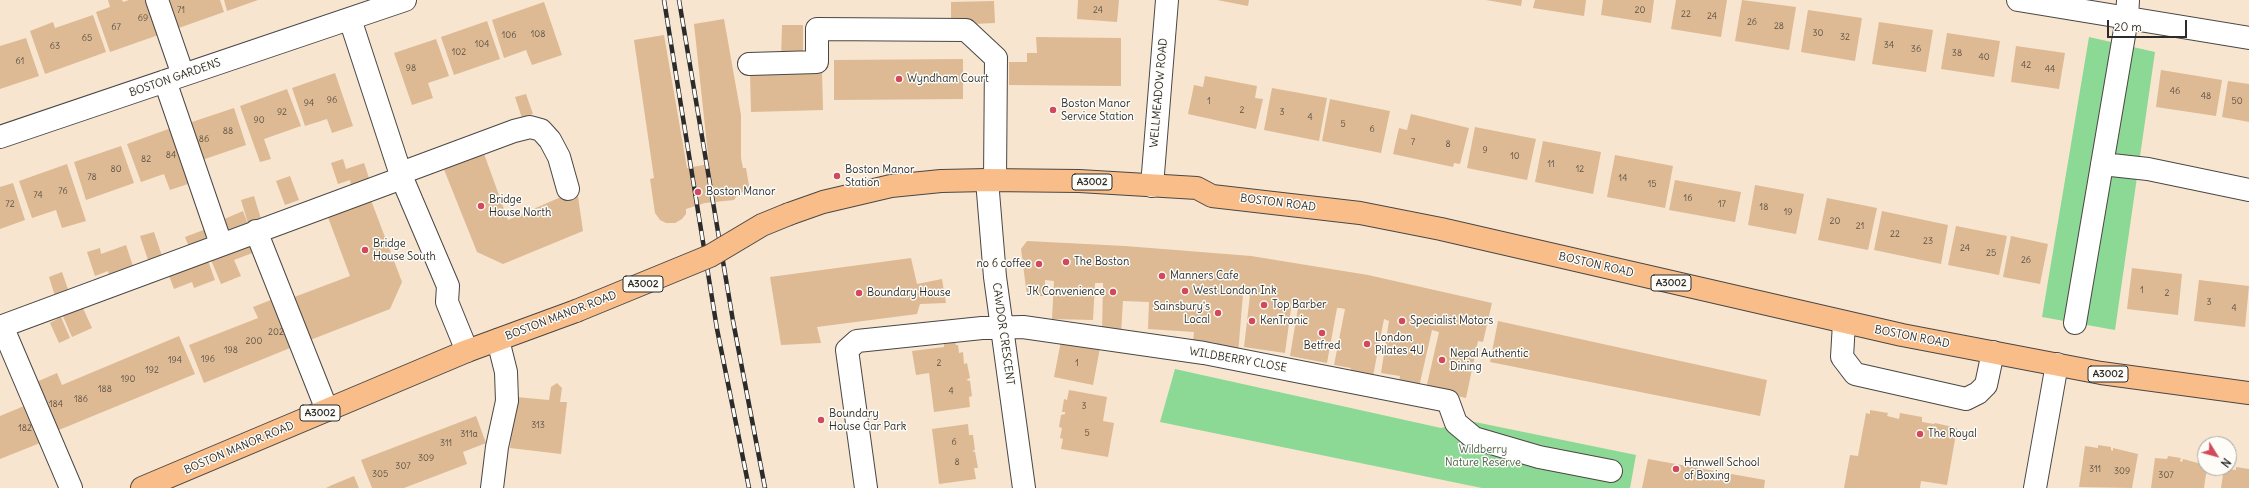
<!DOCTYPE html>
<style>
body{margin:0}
#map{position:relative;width:2249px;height:488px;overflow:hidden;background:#f7e5d0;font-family:Delius,sans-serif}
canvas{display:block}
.north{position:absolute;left:2197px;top:436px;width:40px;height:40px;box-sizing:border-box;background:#fdfcf7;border:1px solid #a9a8a5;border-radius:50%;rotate:127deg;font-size:11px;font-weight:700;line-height:16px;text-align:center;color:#2b2b2b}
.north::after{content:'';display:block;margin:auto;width:14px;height:18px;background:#d1495b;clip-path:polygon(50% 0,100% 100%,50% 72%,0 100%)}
.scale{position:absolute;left:2107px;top:20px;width:80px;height:18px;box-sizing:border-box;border:2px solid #2b2b2b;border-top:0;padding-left:5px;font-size:12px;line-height:14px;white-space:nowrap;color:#2b2b2b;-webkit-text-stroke:3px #fdfcf7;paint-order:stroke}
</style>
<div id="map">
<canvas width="2249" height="488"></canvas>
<div class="north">N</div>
<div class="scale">20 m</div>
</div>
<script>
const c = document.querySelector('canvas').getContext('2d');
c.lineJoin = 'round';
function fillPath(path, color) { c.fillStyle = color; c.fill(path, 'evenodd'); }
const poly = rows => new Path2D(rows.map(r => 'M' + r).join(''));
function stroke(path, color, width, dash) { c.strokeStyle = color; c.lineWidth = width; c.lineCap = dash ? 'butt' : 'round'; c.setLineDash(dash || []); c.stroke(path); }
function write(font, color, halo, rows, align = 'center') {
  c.font = font + ' Delius,sans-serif'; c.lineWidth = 3; c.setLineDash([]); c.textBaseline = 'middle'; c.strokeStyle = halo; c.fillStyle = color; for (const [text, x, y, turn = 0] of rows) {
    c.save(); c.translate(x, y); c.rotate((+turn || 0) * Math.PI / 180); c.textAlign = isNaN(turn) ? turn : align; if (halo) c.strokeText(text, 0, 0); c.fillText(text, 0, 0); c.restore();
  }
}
fillPath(poly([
 [2089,37,2155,52,2115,330,2042,317],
 [1175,369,1441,428,1470,421,1636,455,1630,488,1482,488,1160,422]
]), '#8cd895');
fillPath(poly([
 [108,0,122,0,123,2,129,0,152,0,164,33,110,52,96,12,110,7],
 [163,0,220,0,224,12,173,30],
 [224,0,258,0,227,11],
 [1078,0,1119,0,1117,22,1077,19],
 [1217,0,1249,0,1248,6],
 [1486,0,1522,0,1521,6],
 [1535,0,1586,0,1584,16,1533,8],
 [1603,0,1654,0,1651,23,1601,15],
 [1676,0,1727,0,1721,37,1671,29],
 [1742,0,1796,7,1789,50,1735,41],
 [994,1,995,23,951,25,951,2],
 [544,2,562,55,532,65,526,50,504,58,492,20],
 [1808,10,1862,18,1855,61,1801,52],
 [93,15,106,52,45,74,30,31,53,22,55,28],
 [724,19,741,115,741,158,743,168,746,168,750,191,739,193,734,200,705,203,686,209,686,214,682,219,675,223,666,223,660,220,655,213,650,179,654,178,634,40,664,35,687,168,709,164,694,24],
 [487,21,500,59,454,75,441,37],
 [1879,22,1933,30,1926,72,1872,64],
 [782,25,803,25,803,59,781,59],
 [1947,33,2000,41,1994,77,1941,69],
 [1036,37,1121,38,1121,86,1009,85,1009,62,1027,62,1027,53,1037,53],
 [26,38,39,76,0,89,0,46],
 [436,39,449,76,428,83,433,98,412,105,394,53],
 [2016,46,2065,53,2059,89,2011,82],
 [963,59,963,99,834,100,834,60],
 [822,70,823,110,751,112,750,72],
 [2161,70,2222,80,2216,116,2156,107],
 [335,73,353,126,332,133,327,119,305,126,292,88],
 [1205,76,1257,86,1255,98,1263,99,1256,129,1188,114,1194,85,1203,87],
 [2228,81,2249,84,2249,122,2222,117],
 [1272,88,1327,98,1319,141,1264,130],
 [287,89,301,126,264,139,271,159,260,162,240,106],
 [526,94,533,114,522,118,515,97],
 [1330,99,1390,111,1381,153,1322,141],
 [234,108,246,145,199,161,186,124],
 [1411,114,1469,128,1460,164,1454,163,1453,167,1393,154,1399,128,1407,130],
 [174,127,194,182,170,190,164,174,141,182,127,144],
 [1475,127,1536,139,1527,180,1467,168],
 [1543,141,1601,152,1593,194,1535,182],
 [121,146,134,183,86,200,74,162],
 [483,151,508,220,577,190,583,231,503,264,477,252,443,167],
 [1615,155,1673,166,1665,208,1607,197],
 [343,159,346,169,364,163,369,178,351,185,350,180,338,184,331,163],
 [67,164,86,221,62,228,56,210,32,218,19,181],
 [290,176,299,200,285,205,276,181],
 [1675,180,1741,192,1735,222,1669,210],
 [13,183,25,220,0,229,0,187],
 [1755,185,1804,194,1796,234,1748,225],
 [369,195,402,282,390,309,305,342,289,299,350,276,326,212],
 [254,196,261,219,248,223,241,200],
 [1827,198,1877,208,1868,250,1818,240],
 [243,211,248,224,227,233,222,220],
 [1882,211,1948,225,1941,264,1874,250],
 [1956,226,2007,236,1999,275,1948,265],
 [206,229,210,240,189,247,185,237],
 [154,232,162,256,148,260,140,236],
 [2011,236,2048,244,2040,284,2003,277],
 [250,239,255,252,234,260,241,276,221,284,211,260],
 [1027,241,1125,246,1251,256,1368,275,1492,303,1483,342,1478,341,1466,398,1426,389,1439,332,1432,330,1419,387,1399,382,1400,376,1381,373,1389,321,1384,319,1373,376,1350,371,1351,368,1334,365,1345,309,1340,308,1337,308,1327,363,1290,356,1299,302,1292,301,1285,353,1244,347,1250,295,1243,294,1238,354,1216,352,1216,343,1193,341,1194,332,1148,329,1149,302,1123,301,1121,333,1102,333,1103,283,1095,283,1093,320,1052,319,1054,281,1045,280,1045,296,1027,296,1021,249],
 [126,245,133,266,109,275,108,271,95,276,87,252,100,248,101,254],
 [207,258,215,280,194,288,192,282,174,289,168,273],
 [911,258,917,284,942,279,946,303,920,304,917,314,817,327,821,343,781,345,770,277],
 [2132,268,2182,274,2178,315,2127,309],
 [62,272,69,292,55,296,49,277],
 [2199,280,2249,286,2245,327,2194,321],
 [276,298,295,346,204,383,189,345,258,318,253,307],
 [82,306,92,328,72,337,62,314],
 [61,317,70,338,59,343,50,323],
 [1498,321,1767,380,1760,416,1490,362],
 [179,336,195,374,54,432,34,383,57,373,62,385],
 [1061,341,1100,348,1093,385,1054,377],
 [955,342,956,345,958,345,959,353,963,352,964,364,967,363,970,378,966,380,970,381,972,396,969,397,970,407,934,412,929,373,916,375,912,351,944,347,944,344],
 [557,383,562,388,560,402,567,402,561,454,510,448,516,397,549,400,551,387],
 [1069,390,1107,397,1103,421,1114,423,1108,457,1061,449,1063,439,1060,438,1062,428,1059,427,1061,415,1065,414,1065,412,1062,412,1064,399,1067,400],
 [29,404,45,441,0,459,0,416],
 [1870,410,1888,413,1887,416,1899,419,1900,413,1922,417,1922,422,1934,424,1935,423,1957,428,1947,485,1921,481,1920,488,1844,488,1850,455,1858,456,1866,413,1870,414],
 [476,416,486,443,463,452,467,464,404,488,372,488,361,460],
 [968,424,969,435,973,435,975,450,972,451,975,452,978,468,974,468,976,479,939,484,932,429],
 [2098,445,2111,447,2111,450,2113,451,2113,448,2138,454,2132,488,2079,487,2085,446,2098,448],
 [2168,456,2181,458,2180,461,2182,462,2183,459,2205,465,2207,468,2204,488,2151,488,2155,458,2167,459],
 [1648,459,1765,480,1764,488,1642,488],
 [2236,467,2249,469,2249,488,2221,488,2224,468,2236,470],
 [354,476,359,488,326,488,332,485]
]), '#ddba93');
const minor = poly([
 [157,0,183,75],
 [2018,0,2249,38],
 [350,19,402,178,448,286,447,302,467,351],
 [749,64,817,62,817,29,966,30,996,58,995,180],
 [165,81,221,244],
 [0,137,405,0],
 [2102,164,2148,169,2249,190],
 [401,173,514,131,530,127,541,130,550,140,559,157,568,189],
 [987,180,995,277,1024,488],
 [1152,186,1167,0],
 [256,231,327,410],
 [1844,323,1842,357,1855,374,1966,399,1978,393,1986,385,1993,352],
 [2075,323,2127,18,2128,0],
 [2,326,71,488],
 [0,327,402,178],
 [492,488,497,447,507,401,506,372,498,340],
 [866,488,847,350,857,341,982,328,1023,327,1204,353,1448,401,1456,423,1474,438,1539,457,1611,471],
 [2035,488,2057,364]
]);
const major = poly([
 [789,214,823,202,891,186,941,181,987,180,1079,181,1197,188,1212,196,1360,213,1441,229,1902,335,2101,373,2249,393],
 [142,488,467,351,576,311]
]);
stroke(minor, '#4a4744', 24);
stroke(major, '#4a4744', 24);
stroke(minor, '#fff', 22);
stroke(major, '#f8bd89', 22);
const rail = poly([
 [664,0,717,329,749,488],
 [679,0,733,321,765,488]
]);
stroke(rail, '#2b2b2b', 4.5);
stroke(rail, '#fdfcf7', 3, [9]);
const majorBridge = poly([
 [576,311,710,256,762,225,789,214]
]);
stroke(majorBridge, '#4a4744', 24, []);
stroke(majorBridge, '#f8bd89', 22);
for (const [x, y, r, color] of [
 [899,79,4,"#d1495b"],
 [1053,110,4,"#d1495b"],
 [837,176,4,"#d1495b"],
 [698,192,4,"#d1495b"],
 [481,206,4,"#d1495b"],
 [365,250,4,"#d1495b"],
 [1066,262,4,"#d1495b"],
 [1039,264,4,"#d1495b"],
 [1162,276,4,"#d1495b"],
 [1185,291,4,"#d1495b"],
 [1113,292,4,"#d1495b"],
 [859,293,4,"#d1495b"],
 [1264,305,4,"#d1495b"],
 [1218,313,4,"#d1495b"],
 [1252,321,4,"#d1495b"],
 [1402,321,4,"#d1495b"],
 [1322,333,4,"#d1495b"],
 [1367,344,4,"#d1495b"],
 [1442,360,4,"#d1495b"],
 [821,420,4,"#d1495b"],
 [1920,434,4,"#d1495b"],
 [1676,469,4,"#d1495b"]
]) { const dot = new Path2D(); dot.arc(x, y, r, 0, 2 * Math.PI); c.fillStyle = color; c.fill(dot); stroke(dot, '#fdfcf7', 1.5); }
write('9px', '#584f45', null, [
 ["71",181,10],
 ["24",1098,10],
 ["20",1640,10],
 ["22",1686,14],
 ["24",1712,16],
 ["69",143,18],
 ["26",1752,22],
 ["28",1779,26],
 ["67",116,27],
 ["30",1818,33],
 ["108",538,34],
 ["106",509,35],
 ["32",1845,37],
 ["65",87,38],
 ["104",482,44],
 ["34",1889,45],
 ["63",55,46],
 ["36",1916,49],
 ["102",459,52],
 ["38",1957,53],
 ["40",1984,57],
 ["61",20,61],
 ["42",2026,65],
 ["98",411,68],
 ["44",2050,69],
 ["46",2175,91],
 ["48",2206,96],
 ["96",332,100],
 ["1",1209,101],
 ["50",2237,101],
 ["94",309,103],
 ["2",1242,110],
 ["92",282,112],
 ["3",1282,112],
 ["4",1310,117],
 ["90",259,120],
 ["5",1343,124],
 ["6",1372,129],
 ["88",228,131],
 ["86",204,139],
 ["7",1413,142],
 ["8",1448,144],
 ["9",1485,150],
 ["84",171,155],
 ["10",1515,156],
 ["82",146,159],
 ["11",1551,164],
 ["80",116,169],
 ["12",1580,169],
 ["78",92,177],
 ["14",1623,178],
 ["15",1652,184],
 ["76",63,191],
 ["74",38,195],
 ["16",1688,198],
 ["72",10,204],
 ["17",1722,204],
 ["18",1764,207],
 ["19",1788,212],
 ["20",1835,221],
 ["21",1860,226],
 ["22",1895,234],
 ["23",1928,241],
 ["24",1965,248],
 ["25",1991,253],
 ["26",2026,260],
 ["1",2142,290],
 ["2",2167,293],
 ["3",2209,302],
 ["4",2234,308],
 ["202",276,332],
 ["200",254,341],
 ["198",231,350],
 ["196",208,359],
 ["194",175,360],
 ["2",939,363],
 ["1",1077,363],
 ["192",152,370],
 ["190",128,379],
 ["188",105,389],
 ["4",951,391],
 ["186",81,399],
 ["184",56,404],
 ["3",1084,406],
 ["313",538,425],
 ["182",25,428],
 ["5",1087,433],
 ["311a",469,434],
 ["6",954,442],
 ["311",446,443],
 ["309",426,458],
 ["8",957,462],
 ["307",403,466],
 ["311",2095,469],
 ["309",2122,471],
 ["305",380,474],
 ["307",2166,475]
]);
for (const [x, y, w] of [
 [1092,182,40],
 [1671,283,40],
 [643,284,40],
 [2108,374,40],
 [320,413,40]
]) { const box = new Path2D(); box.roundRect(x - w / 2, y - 8, w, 16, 3); c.fillStyle = '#fdfcf7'; c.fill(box); stroke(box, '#2b2b2b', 1); }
write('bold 10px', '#2b2b2b', null, [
 ["A3002",1092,182],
 ["A3002",1671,283],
 ["A3002",643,284],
 ["A3002",2108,374],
 ["A3002",320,413]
]);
write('11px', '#2b2b2b', '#fdfcf7', [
 ["BOSTON GARDENS",175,78,-19],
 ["WELLMEADOW ROAD",1159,93,-85],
 ["BOSTON ROAD",1278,203,7],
 ["BOSTON ROAD",1596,265,13],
 ["BOSTON MANOR ROAD",561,316,-21],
 ["CAWDOR CRESCENT",1003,334,82],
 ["BOSTON ROAD",1912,337,11],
 ["WILDBERRY CLOSE",1238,360,10],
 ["BOSTON MANOR ROAD",239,448,-23]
]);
write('11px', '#2b2b2b', '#fdfcf7', [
 ["Wyndham Court",907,79],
 ["Boston Manor",1061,104],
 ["Service Station",1061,117],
 ["Boston Manor",845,170],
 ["Station",845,183],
 ["Boston Manor",706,192],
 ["Bridge",489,200],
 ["House North",489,213],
 ["Bridge",373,244],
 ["House South",373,257],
 ["The Boston",1074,262],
 ["no 6 coffee",1031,264,"right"],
 ["Manners Cafe",1170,276],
 ["West London Ink",1193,291],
 ["JK Convenience",1105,292,"right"],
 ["Boundary House",867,293],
 ["Top Barber",1272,305],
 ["Sainsbury's",1210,307,"right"],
 ["Local",1210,320,"right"],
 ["KenTronic",1260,321],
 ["Specialist Motors",1410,321],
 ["London",1375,338],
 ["Pilates 4U",1375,351],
 ["Betfred",1322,346,"center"],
 ["Nepal Authentic",1450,354],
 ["Dining",1450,367],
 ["Boundary",829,414],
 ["House Car Park",829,427],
 ["The Royal",1928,434],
 ["Hanwell School",1684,463],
 ["of Boxing",1684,476]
], 'left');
write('11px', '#485f4b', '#fdfcf7', [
 ["Wildberry",1483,450],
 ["Nature Reserve",1483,463]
]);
</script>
